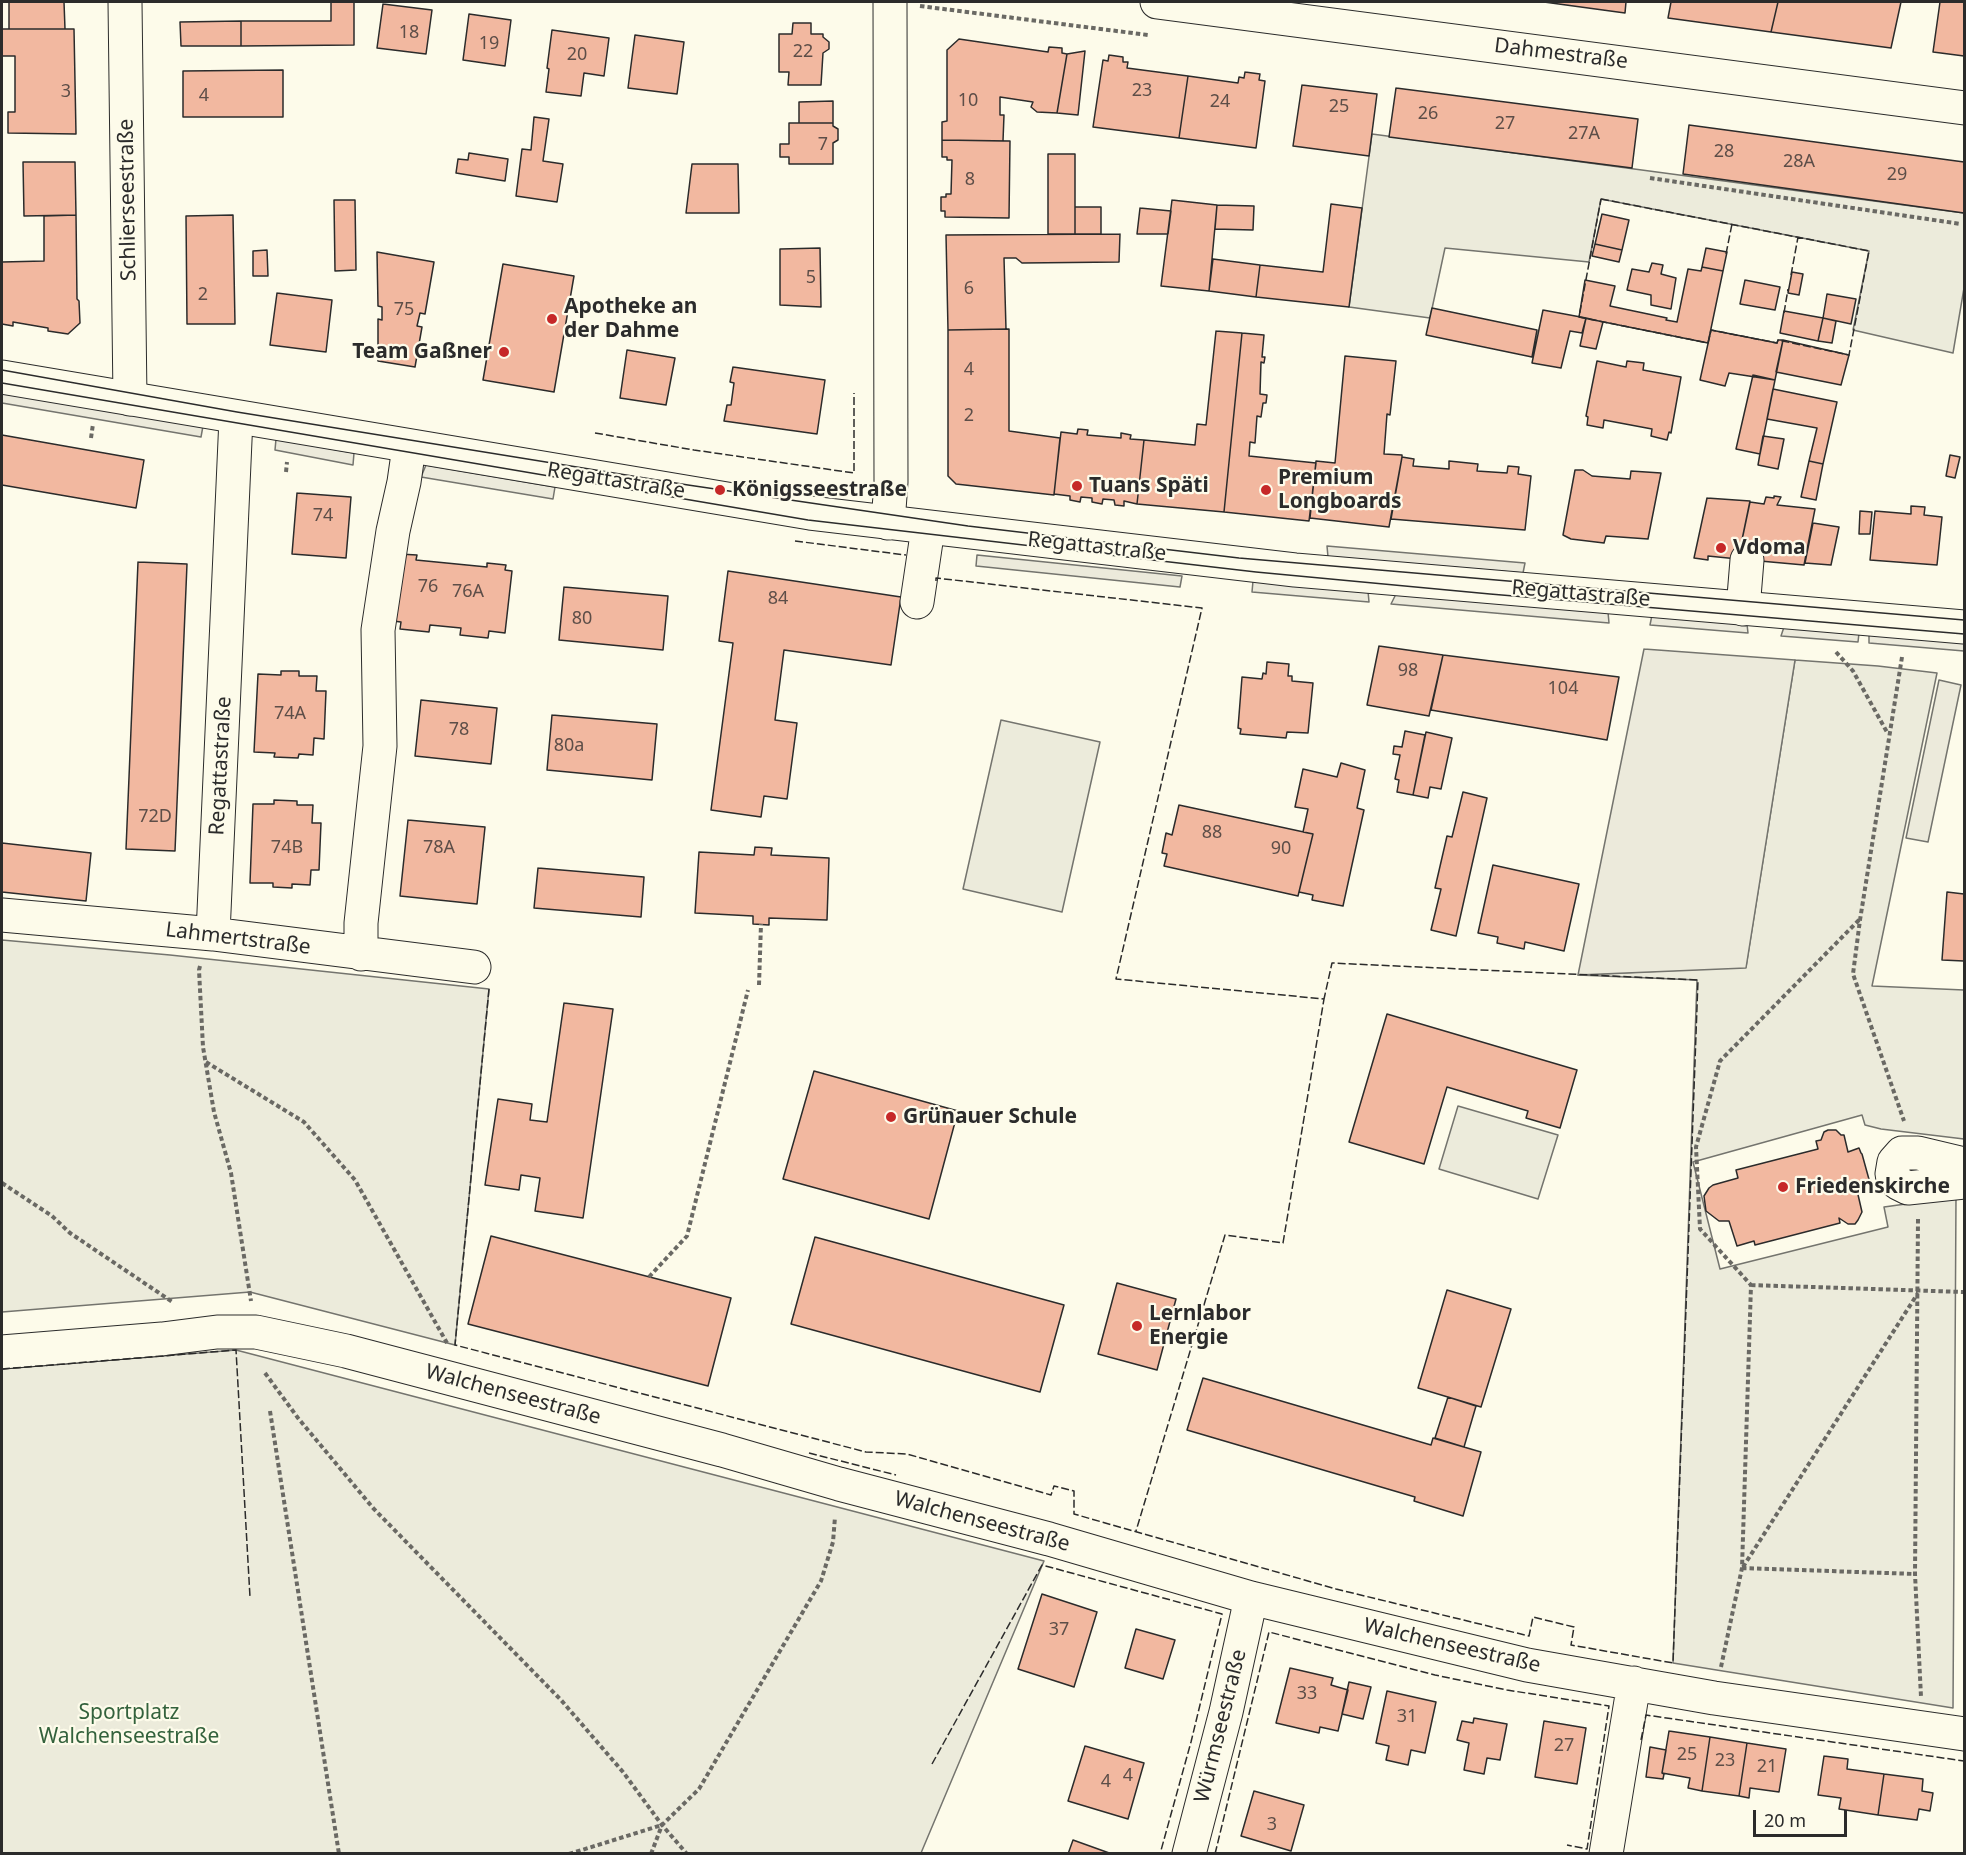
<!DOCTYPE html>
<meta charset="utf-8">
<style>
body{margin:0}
#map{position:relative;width:1966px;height:1855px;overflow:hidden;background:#fdfbea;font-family:"Noto Sans",sans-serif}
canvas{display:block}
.frame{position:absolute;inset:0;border:3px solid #2b2b2b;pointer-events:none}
.scale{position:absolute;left:1753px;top:1810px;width:94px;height:27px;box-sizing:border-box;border:3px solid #2b2b2b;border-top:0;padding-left:8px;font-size:18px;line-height:21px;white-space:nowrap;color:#2b2b2b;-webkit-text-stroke:4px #fdfbea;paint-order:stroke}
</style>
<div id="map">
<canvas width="1966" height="1855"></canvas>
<div class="frame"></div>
<div class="scale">20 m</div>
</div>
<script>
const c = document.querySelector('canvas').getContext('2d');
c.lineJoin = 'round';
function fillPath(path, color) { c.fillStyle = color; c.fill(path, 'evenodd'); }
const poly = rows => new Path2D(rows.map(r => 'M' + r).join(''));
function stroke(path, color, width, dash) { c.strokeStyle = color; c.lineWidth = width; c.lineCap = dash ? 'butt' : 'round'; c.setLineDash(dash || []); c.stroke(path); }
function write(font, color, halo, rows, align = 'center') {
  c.font = font + ' "Noto Sans",sans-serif'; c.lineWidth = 4.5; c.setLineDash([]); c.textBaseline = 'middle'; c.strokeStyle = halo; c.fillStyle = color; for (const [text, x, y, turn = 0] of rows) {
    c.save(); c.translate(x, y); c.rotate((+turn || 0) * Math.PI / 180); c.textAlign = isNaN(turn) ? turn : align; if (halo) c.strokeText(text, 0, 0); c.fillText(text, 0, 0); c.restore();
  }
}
const green = poly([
 [1372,134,1964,213,1964,288,1953,353,1853,330,1869,251,1601,199,1589,262,1445,248,1430,318,1349,307,1372,134],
 [1795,660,1878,666,1937,673,1872,986,1964,990,1964,1139,1881,1129,1865,1125,1862,1115,1693,1162,1720,1269,1888,1227,1884,1207,1956,1197,1953,1708,1673,1663,1697,980,1578,975,1746,967,1795,660],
 [1001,720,1100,742,1062,912,963,889,1001,720],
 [2,940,170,955,489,989,455,1345,250,1292,2,1312,2,940],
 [1458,1106,1558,1135,1538,1199,1439,1169,1458,1106],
 [236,1350,1044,1561,921,1853,2,1853,2,1369,236,1350]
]);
fillPath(green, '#ecebdb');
stroke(green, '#74746e', 1.5);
const parking = poly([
 [2,391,203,426,201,437,2,403,2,391],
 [276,439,354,453,353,465,275,450,276,439],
 [426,465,555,487,553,499,421,477,426,465],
 [1327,546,1525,563,1523,573,1328,557,1327,546],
 [977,555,1182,576,1180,587,976,566,977,555],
 [1253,581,1368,591,1369,602,1252,592,1253,581],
 [1396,594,1608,612,1609,623,1391,604,1396,594],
 [1652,615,1747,624,1748,633,1650,625,1652,615],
 [1784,627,1859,633,1858,642,1781,636,1784,627],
 [1869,634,1964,642,1964,651,1869,643,1869,634],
 [1644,649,1795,660,1746,968,1578,975,1644,649],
 [1939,680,1961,685,1928,842,1906,838,1939,680]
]);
fillPath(parking, '#eceadb');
stroke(parking, '#74746e', 1.5);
const building = poly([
 [9,2,64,2,65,29,9,29,9,2],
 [331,2,354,2,354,45,241,46,241,21,331,21,331,2],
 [1544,2,1626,2,1625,13,1544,2],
 [1671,2,1778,2,1771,32,1668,18,1671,2],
 [1778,2,1901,2,1891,48,1771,32,1778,2],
 [1940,2,1964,2,1964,56,1933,52,1940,2],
 [383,4,432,10,426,54,377,48,383,4],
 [469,14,511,20,505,66,463,60,469,14],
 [241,21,241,46,181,46,180,22,241,21],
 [793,23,811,23,811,34,823,34,823,37,829,42,829,49,823,53,821,85,788,85,789,72,779,72,779,34,792,34,793,23],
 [2,29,74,29,76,134,8,133,8,112,15,112,15,56,2,56,2,59,2,29],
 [552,30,609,38,604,76,584,73,581,96,546,92,549,69,547,68,552,30],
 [635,35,684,42,677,94,628,88,635,35],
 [959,39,1048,52,1049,47,1062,48,1062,53,1067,54,1057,113,1037,112,1031,107,1033,102,1000,97,1000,115,1004,115,1003,141,942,140,942,122,947,121,947,50,959,39],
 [1085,51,1078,115,1057,113,1067,54,1085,51],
 [1109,55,1123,57,1123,62,1128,62,1127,68,1188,76,1179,138,1093,127,1103,60,1108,61,1109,55],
 [283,70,283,117,183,117,183,71,283,70],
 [1245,72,1260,74,1259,80,1265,81,1256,148,1179,138,1188,76,1238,83,1239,77,1244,78,1245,72],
 [1302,85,1377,94,1369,156,1293,146,1302,85],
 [1396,88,1638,119,1632,168,1389,137,1396,88],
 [833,101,833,123,799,123,799,102,833,101],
 [534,117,549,119,543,161,563,164,557,202,516,196,522,149,531,150,534,117],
 [789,123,833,123,833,126,838,129,838,140,833,143,833,164,789,164,789,157,780,157,780,144,789,144,789,123],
 [1689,125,1964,162,1964,213,1683,174,1689,125],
 [942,140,1010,141,1009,218,945,217,945,211,941,211,941,197,946,197,946,194,951,194,952,160,947,160,947,157,942,157,942,140],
 [469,153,508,159,505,181,456,173,458,159,468,160,469,153],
 [1048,154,1075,154,1075,234,1048,234,1048,154],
 [23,162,75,162,76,215,24,216,23,162],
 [692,164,738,164,739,213,686,213,692,164],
 [334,200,355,200,356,270,335,271,334,200],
 [1172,200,1217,205,1209,291,1161,286,1172,200],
 [1331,204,1362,208,1349,307,1256,297,1260,265,1323,272,1331,204],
 [1217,205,1254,206,1253,230,1215,229,1217,205],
 [1075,207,1101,207,1101,234,1075,234,1075,207],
 [1140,208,1171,211,1168,234,1137,234,1140,208],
 [1602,214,1629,220,1622,250,1595,244,1602,214],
 [76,215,77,299,79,301,80,323,68,334,48,331,48,328,13,322,13,326,2,324,2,262,44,261,44,216,76,215],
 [233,215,235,324,187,324,186,216,233,215],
 [1120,234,1119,262,1022,263,1016,258,1004,258,1006,329,948,330,946,235,1120,234],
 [1595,244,1622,250,1619,262,1592,256,1595,244],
 [820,248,821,307,780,305,780,249,820,248],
 [1706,248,1727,252,1723,271,1702,267,1706,248],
 [267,250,268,276,253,276,253,251,267,250],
 [377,252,434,262,425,314,420,313,417,326,422,327,415,367,378,361,378,319,382,320,382,307,378,306,377,252],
 [1213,259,1260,265,1256,297,1209,291,1213,259],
 [1652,263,1663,265,1661,274,1676,278,1671,309,1651,305,1651,295,1627,290,1632,269,1649,272,1652,263],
 [503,264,574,276,554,392,483,380,503,264],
 [1702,267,1723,271,1708,343,1579,317,1585,280,1615,286,1610,306,1667,318,1666,320,1677,322,1688,269,1701,271,1702,267],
 [1792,272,1803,274,1799,295,1788,293,1792,272],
 [1745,280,1780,287,1775,310,1740,304,1745,280],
 [277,293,332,300,326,352,270,345,277,293],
 [1827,294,1856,299,1851,324,1823,318,1827,294],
 [1432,308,1537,330,1532,357,1426,335,1432,308],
 [1543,310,1586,318,1582,333,1570,331,1561,368,1532,363,1543,310],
 [1784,311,1823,318,1818,341,1780,333,1784,311],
 [1586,318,1603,322,1596,349,1580,346,1586,318],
 [1823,318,1836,321,1832,343,1818,341,1823,318],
 [1009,329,1009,431,1060,438,1054,495,956,484,948,476,948,330,1009,329],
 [1711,330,1777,343,1778,340,1783,340,1775,380,1729,373,1725,386,1700,380,1711,330],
 [1216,331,1242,333,1224,512,1137,504,1144,440,1195,445,1197,424,1206,425,1216,331],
 [1242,333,1264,335,1262,357,1265,357,1264,363,1261,362,1260,394,1267,395,1266,403,1263,403,1261,417,1257,416,1255,443,1250,442,1249,456,1316,463,1309,521,1224,512,1242,333],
 [1783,340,1849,355,1841,385,1776,372,1783,340],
 [627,350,675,358,666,405,620,398,627,350],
 [1345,356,1396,361,1390,415,1387,414,1384,454,1402,455,1402,457,1389,527,1310,518,1316,461,1335,463,1345,356],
 [1597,361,1626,367,1627,361,1644,363,1643,370,1681,377,1671,433,1669,432,1667,440,1651,436,1652,429,1604,420,1603,428,1587,425,1588,417,1586,416,1597,361],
 [733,367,825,380,817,434,724,421,727,405,731,405,734,383,730,382,733,367],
 [1753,375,1775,380,1760,454,1736,449,1753,375],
 [1773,389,1837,402,1823,464,1809,461,1817,428,1767,419,1773,389],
 [1078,429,1088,430,1087,435,1121,438,1121,433,1131,435,1130,439,1144,440,1137,504,1124,501,1124,506,1115,505,1114,500,1103,499,1102,504,1092,502,1092,498,1081,497,1080,502,1070,500,1070,496,1054,494,1061,432,1077,434,1078,429],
 [2,435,144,460,136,508,2,485,2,435],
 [1763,436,1784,439,1778,469,1758,465,1763,436],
 [1950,455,1960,457,1955,478,1946,476,1950,455],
 [1402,457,1414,459,1413,466,1449,469,1449,461,1478,464,1477,471,1507,473,1508,466,1519,467,1518,474,1531,476,1525,530,1391,519,1402,457],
 [1809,461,1823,464,1816,500,1801,497,1809,461],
 [1575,470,1583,470,1592,476,1630,479,1631,471,1661,473,1648,539,1606,536,1604,543,1571,539,1563,535,1575,470],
 [297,493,351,497,346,558,292,554,297,493],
 [1774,496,1781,497,1777,505,1815,509,1804,565,1738,559,1750,502,1764,504,1766,497,1774,498,1774,496],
 [1707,498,1750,501,1738,559,1708,556,1708,560,1694,558,1707,498],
 [1911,506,1925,507,1924,515,1942,517,1937,565,1870,560,1875,511,1911,514,1911,506],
 [1860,511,1872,512,1870,534,1859,534,1860,511],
 [1813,523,1839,527,1831,565,1805,563,1813,523],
 [399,554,417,555,416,560,487,567,487,563,506,565,505,570,512,571,505,633,489,631,488,638,460,635,461,628,430,625,429,632,400,629,401,622,385,620,399,554],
 [138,562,187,564,175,851,126,849,138,562],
 [728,571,901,597,891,665,784,650,775,720,797,723,787,799,764,796,761,817,711,810,733,643,719,641,728,571],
 [564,587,668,596,663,650,559,640,564,587],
 [1379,646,1443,655,1429,716,1367,705,1379,646],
 [1443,655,1619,677,1607,740,1431,710,1443,655],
 [1267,662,1289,664,1288,676,1292,676,1292,681,1313,683,1308,733,1287,732,1286,738,1240,734,1241,729,1238,728,1242,677,1262,679,1263,673,1266,674,1267,662],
 [281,671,299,671,299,676,317,676,316,691,326,691,324,739,314,738,313,755,299,754,298,758,274,757,275,753,254,752,258,674,281,675,281,671],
 [421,700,497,708,491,764,415,756,421,700],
 [552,715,657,724,652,780,547,770,552,715],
 [1405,731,1425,735,1413,795,1397,792,1399,780,1395,779,1400,755,1393,754,1394,746,1402,747,1405,731],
 [1426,732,1452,738,1441,789,1430,787,1428,798,1413,795,1426,732],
 [1341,763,1365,770,1357,808,1364,810,1343,906,1312,900,1313,895,1299,892,1313,834,1303,832,1308,809,1295,807,1303,769,1337,777,1341,763],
 [1463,792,1487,798,1456,936,1431,930,1441,889,1435,888,1447,836,1452,837,1463,792],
 [274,800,297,801,297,805,313,805,312,823,321,823,319,870,311,870,310,885,292,884,292,888,273,887,273,883,250,883,253,804,274,804,274,800],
 [1179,805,1313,834,1298,896,1164,866,1167,854,1162,853,1166,833,1172,835,1179,805],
 [408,820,485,827,477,904,400,896,408,820],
 [2,843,91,853,86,901,2,892,2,843],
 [755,847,772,848,771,855,829,858,827,920,769,918,769,925,753,924,753,916,695,913,699,852,754,855,755,847],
 [1493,865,1579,884,1564,951,1525,942,1524,949,1497,943,1498,937,1478,933,1493,865],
 [538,868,644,877,641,917,534,908,538,868],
 [1947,892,1964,894,1964,961,1942,960,1947,892],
 [564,1003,613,1009,583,1218,535,1211,540,1178,521,1175,519,1190,485,1185,498,1099,532,1104,530,1120,547,1122,564,1003],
 [1387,1014,1577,1070,1560,1128,1526,1118,1528,1111,1447,1087,1424,1164,1349,1142,1387,1014],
 [814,1071,958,1111,929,1219,783,1179,814,1071],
 [1828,1130,1836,1130,1841,1135,1844,1135,1848,1152,1859,1148,1861,1153,1862,1154,1870,1183,1856,1186,1862,1212,1858,1220,1855,1224,1848,1224,1839,1218,1840,1223,1755,1245,1754,1241,1737,1246,1729,1221,1719,1221,1706,1211,1704,1196,1709,1188,1713,1185,1738,1178,1736,1170,1818,1149,1816,1141,1821,1140,1824,1132,1828,1130],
 [491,1236,731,1298,708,1386,468,1324,491,1236],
 [815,1237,1064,1305,1040,1392,791,1324,815,1237],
 [1117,1283,1176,1299,1157,1370,1098,1354,1117,1283],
 [1447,1290,1511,1309,1481,1407,1418,1388,1447,1290],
 [1203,1378,1431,1445,1433,1438,1481,1452,1463,1516,1414,1501,1415,1497,1187,1430,1203,1378],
 [1448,1397,1476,1406,1464,1447,1435,1438,1448,1397],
 [1042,1594,1097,1612,1074,1687,1018,1669,1042,1594],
 [1136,1629,1175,1640,1163,1679,1125,1668,1136,1629],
 [1290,1668,1333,1678,1331,1685,1348,1690,1338,1731,1320,1727,1319,1733,1276,1723,1290,1668],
 [1349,1682,1371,1687,1363,1719,1342,1714,1349,1682],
 [1387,1691,1436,1702,1425,1753,1411,1750,1408,1765,1386,1760,1389,1746,1376,1743,1387,1691],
 [1474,1718,1507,1724,1500,1760,1487,1758,1484,1774,1464,1770,1469,1743,1457,1740,1462,1721,1473,1723,1474,1718],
 [1544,1721,1586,1728,1577,1784,1535,1777,1544,1721],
 [1669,1731,1710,1737,1702,1791,1688,1788,1690,1778,1662,1773,1669,1731],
 [1710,1737,1747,1743,1739,1796,1702,1791,1710,1737],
 [1747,1743,1786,1749,1779,1792,1750,1788,1749,1798,1739,1796,1747,1743],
 [1085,1746,1144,1763,1128,1819,1068,1801,1085,1746],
 [1650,1747,1666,1750,1662,1773,1664,1774,1663,1779,1646,1777,1650,1747],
 [1824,1756,1848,1759,1847,1769,1884,1774,1878,1815,1839,1809,1841,1798,1818,1795,1824,1756],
 [1884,1774,1923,1779,1922,1791,1933,1793,1930,1811,1919,1809,1917,1820,1878,1815,1884,1774],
 [1254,1791,1304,1805,1291,1851,1241,1836,1254,1791],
 [1073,1840,1112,1854,1068,1854,1073,1840]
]);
fillPath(building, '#f2b8a0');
stroke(building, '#2b2b2b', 1.5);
const minor = poly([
 [125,2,130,399],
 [1157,2,1964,108],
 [888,523,891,482,890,2],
 [917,602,928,528],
 [1743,609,1747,560],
 [2,915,213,934,474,967],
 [213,934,236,418],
 [361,954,361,923,380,746,378,630,393,531,404,482,409,447],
 [1964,1164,1918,1153,1902,1153,1894,1162,1892,1174,1898,1183,1908,1188,1964,1182],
 [2,1352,162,1339,217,1332,256,1332,346,1351,722,1450,839,1484,1049,1539,1251,1598,1527,1665,1714,1698,1964,1734],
 [1189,1854,1226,1712,1251,1598],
 [1606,1854,1634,1683]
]);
const major = poly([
 [2,377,810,513,1295,570,1964,627]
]);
stroke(minor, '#2b2b2b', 35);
stroke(major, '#2b2b2b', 35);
stroke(poly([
 [920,6,1148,35],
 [1650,178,1961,224],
 [91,438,93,424],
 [286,472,287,462],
 [1836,652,1853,671,1888,734],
 [1902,657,1860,920,1853,974,1904,1121],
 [200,966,199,970,203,1047,214,1112,231,1173,251,1301],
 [759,985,761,924],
 [206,1062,304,1122,355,1180,447,1343],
 [2,1183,52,1216,70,1233,174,1303],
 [1918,1219,1915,1574,1921,1697],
 [649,1277,687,1236,748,990],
 [1751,1285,1964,1292],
 [265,1373,298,1418,373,1508,561,1700,623,1772,662,1825,687,1854],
 [270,1411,339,1854],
 [1743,1567,1918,1293],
 [1742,1568,1915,1574],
 [1721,1667,1742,1568,1751,1285,1700,1229,1696,1147,1720,1061,1859,920],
 [569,1854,662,1825],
 [651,1854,662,1825,699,1789,821,1581,833,1542,835,1517]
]), '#6a6964', 4, [4.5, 3]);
stroke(minor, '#fdfbea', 33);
stroke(major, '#fdfbea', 33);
stroke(poly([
 [2,370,237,412,688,485,968,526,1239,558,1964,620],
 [2,383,808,520,1256,572,1490,594,1964,634]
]), '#2b2b2b', 1.5);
stroke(poly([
 [1601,199,1869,251,1849,355,1778,340,1777,343,1711,330,1708,343,1579,317,1601,199],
 [1726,254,1732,224],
 [1791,275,1798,237],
 [1784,313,1788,289],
 [595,433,694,450,854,473,854,393],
 [795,541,906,555],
 [936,581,936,578,1202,608,1116,979,1324,999,1283,1243,1225,1235,1136,1531],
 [489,989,455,1345,866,1452,907,1454,1051,1495,1054,1486,1074,1491,1074,1514,1336,1589,1529,1636,1533,1617,1574,1627,1571,1645,1673,1663,1698,980,1332,963,1324,999],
 [2,1369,236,1350,250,1597],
 [809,1453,896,1475],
 [1641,1740,1646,1715,1964,1761],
 [932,1764,1042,1565,1222,1614,1191,1742,1160,1854],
 [1215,1854,1269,1632,1435,1675,1507,1690,1609,1706,1587,1849,1567,1845]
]), '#2b2b2b', 1.5, [8, 3]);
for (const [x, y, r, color] of [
 [552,319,6,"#c62828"],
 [504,352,6,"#c62828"],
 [1077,486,6,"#c62828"],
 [720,490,6,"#c62828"],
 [1266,490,6,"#c62828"],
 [1721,548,6,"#c62828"],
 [891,1117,6,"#c62828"],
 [1783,1187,6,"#c62828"],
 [1137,1326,6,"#c62828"]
]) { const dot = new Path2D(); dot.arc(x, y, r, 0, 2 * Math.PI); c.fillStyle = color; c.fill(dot); stroke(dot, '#fdfbea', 2); }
write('18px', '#5d4e48', null, [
 ["18",409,33],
 ["19",489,44],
 ["22",803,52],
 ["20",577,55],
 ["23",1142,91],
 ["3",66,92],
 ["4",204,96],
 ["10",968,101],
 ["24",1220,102],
 ["25",1339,107],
 ["26",1428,114],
 ["27",1505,124],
 ["27A",1584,134],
 ["7",823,145],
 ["28",1724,152],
 ["28A",1799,162],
 ["29",1897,175],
 ["8",970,180],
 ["5",811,278],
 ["6",969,289],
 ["2",203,295],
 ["75",404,310],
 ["4",969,370],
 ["2",969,416],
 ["74",323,516],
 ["76",428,587],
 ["76A",468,592],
 ["84",778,599],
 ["80",582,619],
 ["98",1408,671],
 ["104",1563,689],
 ["74A",290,714],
 ["78",459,730],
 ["80a",569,746],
 ["72D",155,817],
 ["88",1212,833],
 ["74B",287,848],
 ["78A",439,848],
 ["90",1281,849],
 ["37",1059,1630],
 ["33",1307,1694],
 ["31",1407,1717],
 ["27",1564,1746],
 ["25",1687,1755],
 ["23",1725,1761],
 ["21",1767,1767],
 ["4",1128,1776],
 ["4",1106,1782],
 ["3",1272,1825]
]);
write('21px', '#2b2b2b', '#fdfbea', [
 ["Dahmestraße",1561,54,7],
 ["Schlierseestraße",128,200,-91],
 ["Regattastraße",616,481,9],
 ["Regattastraße",1097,547,6],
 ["Regattastraße",1581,594,5],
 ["Regattastraße",221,766,-87],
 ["Lahmertstraße",238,939,7],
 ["Walchenseestraße",513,1395,15],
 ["Walchenseestraße",982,1522,15],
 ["Walchenseestraße",1452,1646,13],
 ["Würmseestraße",1221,1726,-76]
]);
write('bold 21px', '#2b2b2b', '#fdfbea', [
 ["Apotheke an",564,307],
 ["der Dahme",564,331],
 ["Team Gaßner",492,352,"right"],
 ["Premium",1278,478],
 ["Longboards",1278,502],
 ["Tuans Späti",1089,486],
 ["Königsseestraße",732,490],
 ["Vdoma",1733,548],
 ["Grünauer Schule",903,1117],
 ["Friedenskirche",1795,1187],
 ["Lernlabor",1149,1314],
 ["Energie",1149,1338]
], 'left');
write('21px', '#34623c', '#fdfbea', [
 ["Sportplatz",129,1713],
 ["Walchenseestraße",129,1737]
]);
</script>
